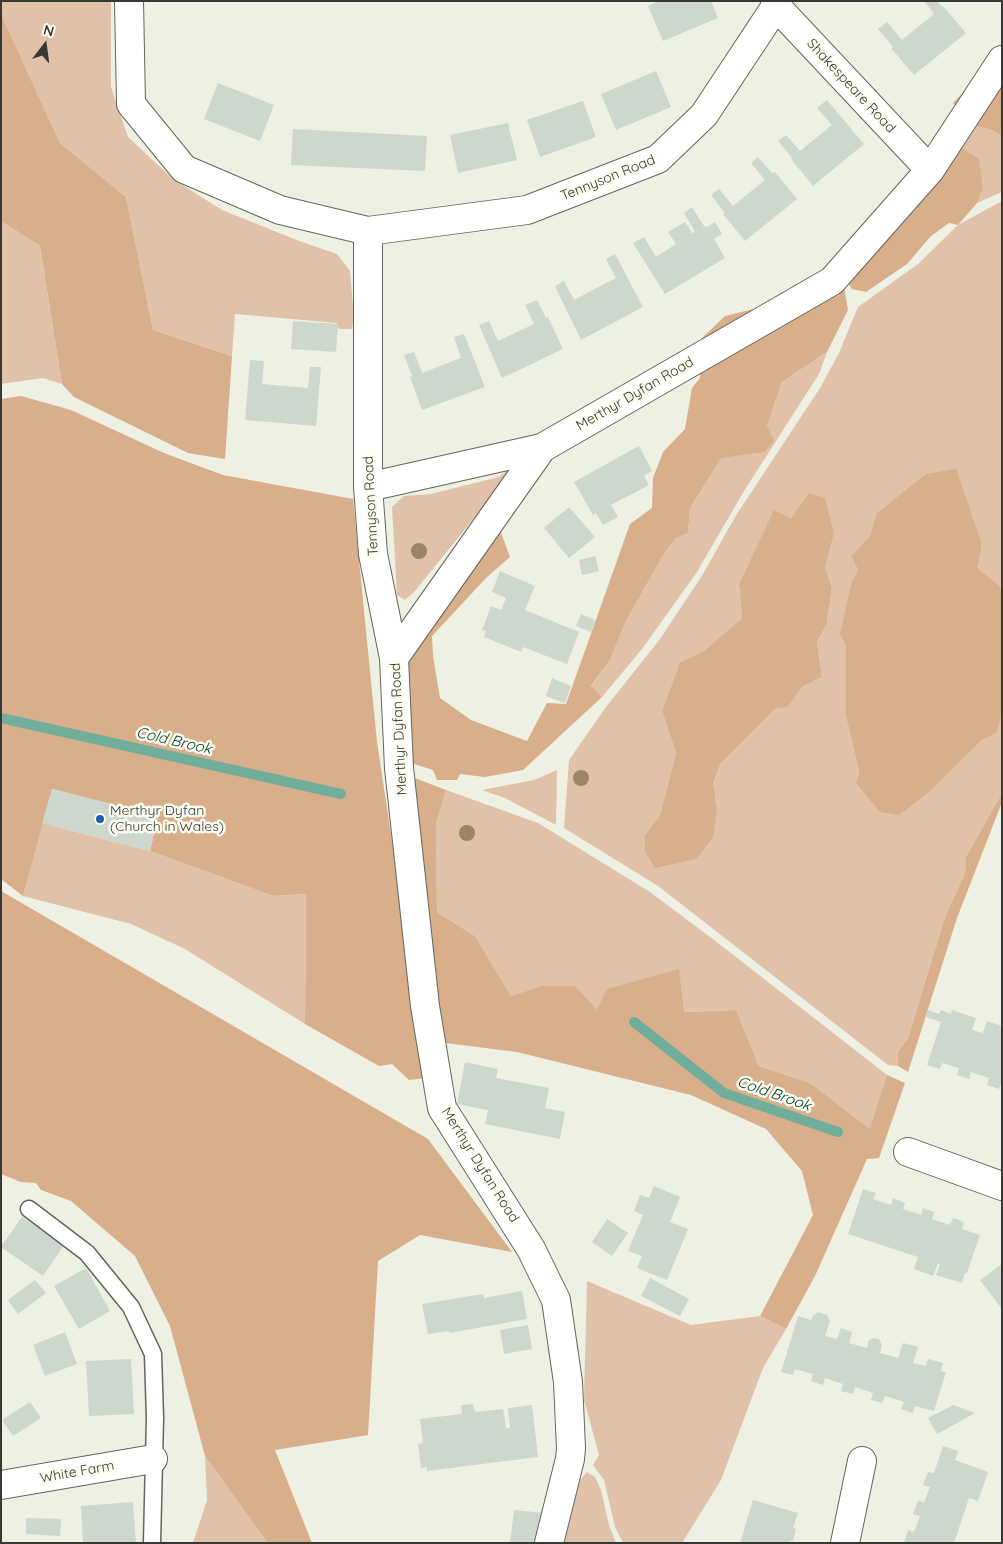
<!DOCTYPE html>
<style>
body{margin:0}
#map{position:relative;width:1003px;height:1544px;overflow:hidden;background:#edf0e3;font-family:Quicksand,sans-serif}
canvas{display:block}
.frame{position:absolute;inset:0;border:2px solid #373833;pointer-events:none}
.north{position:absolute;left:20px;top:20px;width:50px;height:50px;-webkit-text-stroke:4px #fafdf0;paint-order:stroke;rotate:15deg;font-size:14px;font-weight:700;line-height:20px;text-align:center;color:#373833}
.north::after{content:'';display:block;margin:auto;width:18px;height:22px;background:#373833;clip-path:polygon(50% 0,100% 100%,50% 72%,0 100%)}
</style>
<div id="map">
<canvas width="1003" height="1544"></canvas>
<div class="frame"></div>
<div class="north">N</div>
</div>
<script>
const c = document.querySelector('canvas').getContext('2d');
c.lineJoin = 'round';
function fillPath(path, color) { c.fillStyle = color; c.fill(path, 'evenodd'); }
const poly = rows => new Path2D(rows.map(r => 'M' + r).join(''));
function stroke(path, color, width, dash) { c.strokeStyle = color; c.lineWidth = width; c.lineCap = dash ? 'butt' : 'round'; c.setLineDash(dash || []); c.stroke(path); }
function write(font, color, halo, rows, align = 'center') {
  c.font = font + ' Quicksand,sans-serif'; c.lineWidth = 5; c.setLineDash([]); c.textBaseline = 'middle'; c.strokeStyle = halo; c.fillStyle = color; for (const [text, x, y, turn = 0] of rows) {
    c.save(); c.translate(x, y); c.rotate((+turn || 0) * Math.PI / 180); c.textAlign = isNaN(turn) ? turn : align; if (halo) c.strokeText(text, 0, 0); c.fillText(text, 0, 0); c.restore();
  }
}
fillPath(poly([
 [1,1,111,1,111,87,128,137,173,179,222,210,299,241,337,254,350,271,354,317,352,329,339,329,337,323,235,314,232,356,153,330,126,197,60,143,1,14],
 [970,125,989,129,1002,136,1002,192,977,203,983,189,958,146],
 [1002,201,1002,588,978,570,982,543,970,509,876,514,870,536,851,556,858,570,852,581,846,645,846,717,859,771,856,783,928,793,982,740,997,733,1002,714,1002,793,966,857,966,871,945,917,908,1038,898,1052,898,1066,888,1065,658,886,564,828,569,760,606,707,660,639,703,574,735,517,820,388,839,353,858,307,918,264,958,225],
 [809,494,834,534,825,568,832,587,827,623,817,642,822,677,802,687,788,707,775,709,721,763,713,783,717,807,645,835,660,815,676,753,662,711,680,662,704,651,742,618,739,584,774,511,791,518],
 [1,221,40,246,62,384,43,378,1,384],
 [827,352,819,374,744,491,697,572,642,649,602,697,591,687,610,660,625,623,662,557,676,538,688,533,690,508,721,457,765,452,767,426,782,382],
 [512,467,515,468,414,592,405,600,397,595,392,507,404,496,431,494,499,477],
 [557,770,556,825,505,798,482,790,534,780],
 [446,790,538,823,650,892,722,946,887,1075,871,1130,810,1083,759,1066,736,1010,684,1012,597,1010,541,986,511,996,475,936,437,912,436,824],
 [42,823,150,851,273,896,306,894,305,1024,185,949,131,924,23,896],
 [587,1281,691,1325,760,1316,786,1329,763,1368,721,1480,682,1543,623,1543,615,1527,604,1480,593,1465,599,1455,584,1400],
 [205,1456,267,1541,268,1543,193,1543,207,1500],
 [587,1472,595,1477,601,1490,609,1525,616,1543,561,1543,575,1486]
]), '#e1c2a8');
fillPath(poly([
 [1,14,60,143,126,197,153,330,232,356,225,459,188,453,74,397,62,384,40,246,1,221],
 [1002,66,1002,136,989,129,970,125,953,103,983,72],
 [958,146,979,159,983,189,977,203,958,225,949,223,931,236,907,264,866,292,852,289,843,276],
 [844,287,848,310,827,352,782,382,767,426,774,440,765,452,721,458,690,508,688,533,676,538,662,557,625,623,610,660,591,686,602,697,523,770,485,777,460,774,457,780,437,780,433,770,411,763,396,662,500,530,510,557,487,577,432,636,433,656,440,698,471,720,527,741,547,703,566,704,630,524,652,508,653,478,663,452,685,429,692,388,700,378,701,339,725,316],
 [21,396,71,410,164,453,223,475,353,499,377,742,422,1040,426,1078,409,1080,392,1064,379,1066,305,1024,306,894,273,896,150,851,158,816,52,789,23,896,1,879,1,399],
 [956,469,982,543,978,569,1002,588,1002,714,997,733,982,740,928,793,899,815,880,812,856,783,859,771,846,717,846,645,840,634,852,581,858,570,851,556,870,536,876,514,926,474],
 [809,493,825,498,834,534,825,568,832,587,827,623,817,642,822,677,802,687,788,707,775,709,721,763,713,783,717,807,713,838,696,859,655,868,645,851,645,835,660,815,676,753,662,711,680,662,704,651,742,618,739,584,774,510,791,518],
 [412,777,446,790,436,824,437,912,475,936,511,996,541,986,575,986,597,1010,607,989,679,969,684,1012,736,1010,759,1066,810,1083,870,1129,887,1075,905,1083,879,1158,867,1159,815,1276,786,1329,760,1316,813,1215,802,1171,766,1129,691,1095,517,1052,438,1042],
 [1002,793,1002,802,957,918,908,1072,898,1066,898,1052,908,1038,945,917,966,871,966,857],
 [1,891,428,1139,512,1252,420,1235,378,1261,368,1435,275,1450,312,1543,268,1543,205,1456,170,1326,135,1256,71,1201,41,1190,36,1183,21,1182,1,1174]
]), '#d9ae8a');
stroke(poly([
 [1,718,341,794],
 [634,1022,724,1093,838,1132]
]), '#70ae9b', 10);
fillPath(poly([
 [659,1,711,1,718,18,663,41,648,6],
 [924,1,937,1,942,7,943,6,966,33,914,75,891,48,893,47,878,29,887,22,902,40,934,14],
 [656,71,671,107,616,130,601,94],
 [218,83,274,105,260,141,204,119],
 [827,100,864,144,813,186,791,159,792,158,778,141,786,135,800,151,832,125,817,108],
 [583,101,596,137,540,157,527,120],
 [508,123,517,160,458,173,450,135],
 [293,129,427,136,425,171,291,165],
 [758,157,772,173,775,172,797,199,745,241,723,214,725,213,711,195,719,189,733,206,765,180,751,163],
 [692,207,704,226,707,227,715,222,722,234,714,239,725,258,665,294,633,243,644,237,656,257,676,244,668,232,685,222,692,233,695,232,684,213],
 [615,254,643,307,581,340,555,286,564,281,574,300,616,278,606,259],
 [537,300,546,318,548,317,563,349,502,378,479,325,489,321,498,341,534,324,525,305],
 [293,321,338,324,336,352,291,349],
 [464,334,485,387,422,410,410,377,412,376,404,355,414,352,422,373,461,358,454,337],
 [250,360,264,361,262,384,308,388,310,367,321,367,316,426,245,420],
 [639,446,652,471,644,476,649,485,611,505,618,517,603,525,596,513,593,515,574,482],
 [569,507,595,537,569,558,544,528],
 [595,556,599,571,582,575,579,560],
 [500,571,535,586,525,610,579,632,567,664,523,647,521,652,484,637,486,631,482,630,491,606,501,610,506,598,492,592],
 [581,614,595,620,591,632,576,626],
 [552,678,571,686,565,703,546,696],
 [52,789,158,816,150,851,42,823],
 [928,1010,939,1014,941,1010,951,1014,952,1010,976,1018,972,1030,983,1033,987,1021,1002,1026,1002,1082,999,1089,987,1085,989,1078,971,1072,969,1079,957,1075,959,1068,942,1063,940,1069,927,1065,941,1022,926,1017],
 [465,1062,498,1069,496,1078,549,1088,545,1108,565,1112,560,1139,485,1124,488,1110,457,1104],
 [654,1186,680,1197,670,1222,688,1229,667,1280,637,1268,642,1256,628,1251,643,1215,634,1211,640,1195,649,1198],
 [863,1189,876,1193,873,1199,891,1205,893,1198,905,1203,903,1209,921,1215,923,1208,934,1212,932,1219,950,1225,953,1218,964,1222,962,1229,980,1235,967,1273,965,1273,962,1283,936,1275,940,1264,938,1264,933,1276,914,1269,918,1257,848,1234],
 [22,1217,64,1245,43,1276,1,1247],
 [607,1219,628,1233,612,1256,592,1242],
 [1002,1264,1002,1309,980,1280],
 [86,1268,110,1311,79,1329,54,1286],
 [650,1278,689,1299,680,1316,641,1296],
 [35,1280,46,1293,18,1314,8,1300],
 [522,1291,527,1319,449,1333,449,1331,428,1334,422,1304,483,1294,484,1298],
 [818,1312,827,1315,830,1321,825,1336,837,1339,841,1328,852,1332,849,1343,867,1348,869,1340,874,1338,879,1339,882,1345,880,1353,898,1358,903,1343,918,1347,913,1363,926,1366,928,1359,943,1363,941,1371,946,1372,934,1411,915,1406,913,1413,901,1409,904,1402,885,1396,882,1403,871,1400,873,1393,855,1387,853,1394,841,1391,843,1384,825,1378,823,1385,811,1381,813,1374,795,1369,793,1375,781,1372,798,1316,811,1320,813,1316],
 [528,1325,532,1349,504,1354,500,1330],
 [65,1332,77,1364,45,1376,33,1345],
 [131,1359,134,1414,89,1416,86,1361],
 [30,1402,41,1418,13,1436,2,1420],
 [473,1404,475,1412,503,1409,506,1428,510,1428,508,1408,532,1405,538,1457,427,1471,427,1467,421,1468,418,1444,423,1443,420,1419,462,1414,461,1405],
 [953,1405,975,1413,937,1434,928,1418],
 [943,1446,958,1451,955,1460,988,1472,978,1501,969,1498,954,1543,904,1543,908,1530,914,1532,920,1516,913,1514,918,1500,924,1503,930,1487,923,1485,928,1472,934,1473],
 [753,1500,798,1513,793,1528,796,1529,793,1541,790,1540,789,1543,740,1543],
 [133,1502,136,1543,83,1543,81,1506],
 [514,1510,544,1513,540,1543,510,1543],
 [26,1518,61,1519,60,1536,26,1534]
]), '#cdd7cd');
const lane = poly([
 [29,1209,87,1253,131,1307,153,1354,155,1418,152,1543]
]);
const street = poly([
 [129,1,131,104,184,169,280,210,368,231,368,487,373,554,394,658],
 [775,1,776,6,930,170],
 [368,231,527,210,658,159,704,115,776,6],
 [368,487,542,448],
 [908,1152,1002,1186],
 [1,1485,153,1459],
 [549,1543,570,1459,571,1448,568,1382,556,1300,531,1249,442,1108,425,1006,399,768,394,658,542,448,832,281,930,170,1002,60],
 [845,1543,862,1461]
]);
stroke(lane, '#63665b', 19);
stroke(street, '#63665b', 30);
stroke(lane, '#fff', 16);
stroke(street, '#fff', 28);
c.fillStyle = '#9a8667';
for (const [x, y] of [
 [419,551],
 [581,778],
 [467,833]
]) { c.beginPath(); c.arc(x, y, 8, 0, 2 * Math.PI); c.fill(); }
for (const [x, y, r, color] of [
 [100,819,5,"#1f5eaf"]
]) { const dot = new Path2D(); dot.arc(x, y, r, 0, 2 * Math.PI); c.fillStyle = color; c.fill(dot); stroke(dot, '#fafdf0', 2); }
write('14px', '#373833', '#fafdf0', [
 ["Shakespeare Road",851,86,47],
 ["Tennyson Road",608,178,-22],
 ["Merthyr Dyfan Road",635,394,-30],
 ["Tennyson Road",371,506,-93],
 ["Merthyr Dyfan Road",399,729,-93],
 ["Merthyr Dyfan Road",480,1165,58],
 ["White Farm",77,1472,-10]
]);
write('14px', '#373833', '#fafdf0', [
 ["Merthyr Dyfan",110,811],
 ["(Church in Wales)",110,827]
], 'left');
write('italic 15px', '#00392d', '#fafdf0', [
 ["Cold Brook",174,741,13],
 ["Cold Brook",774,1094,19]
]);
</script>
